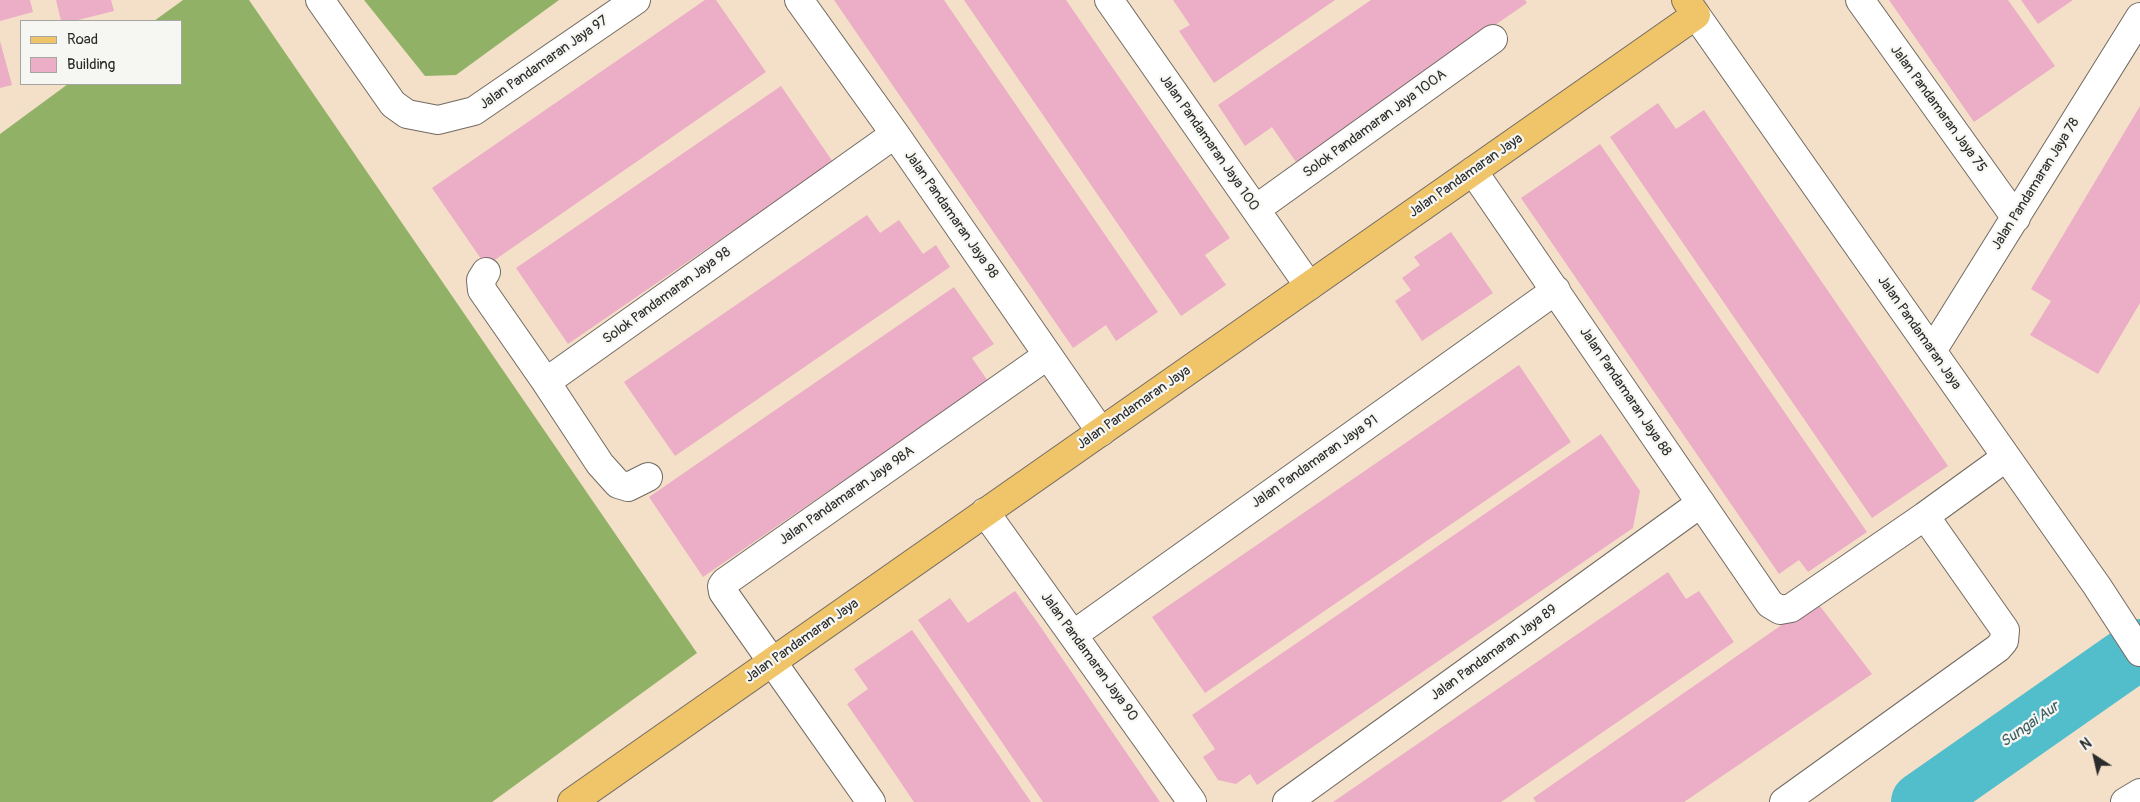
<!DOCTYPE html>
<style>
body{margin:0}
#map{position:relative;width:2140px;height:802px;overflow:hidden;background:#f4e0c8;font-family:Pangolin,sans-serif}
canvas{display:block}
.legend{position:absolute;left:20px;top:20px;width:162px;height:65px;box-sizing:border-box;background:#f6f6f2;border:1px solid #a5a5a2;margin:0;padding:6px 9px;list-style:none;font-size:15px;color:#2b2b2b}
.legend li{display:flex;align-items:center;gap:10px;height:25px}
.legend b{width:25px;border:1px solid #a5a5a2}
.north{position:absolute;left:2070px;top:732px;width:50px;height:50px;-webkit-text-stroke:4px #f6f6f2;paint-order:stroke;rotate:325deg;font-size:14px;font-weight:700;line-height:20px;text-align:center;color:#2b2b2b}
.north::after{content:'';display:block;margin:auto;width:18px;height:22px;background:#2b2b2b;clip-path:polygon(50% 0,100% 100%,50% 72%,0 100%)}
</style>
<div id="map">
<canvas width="2140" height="802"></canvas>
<ul class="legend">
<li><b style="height:6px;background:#f0c469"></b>Road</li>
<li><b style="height:14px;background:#ebaec6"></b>Building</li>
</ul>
<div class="north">N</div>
</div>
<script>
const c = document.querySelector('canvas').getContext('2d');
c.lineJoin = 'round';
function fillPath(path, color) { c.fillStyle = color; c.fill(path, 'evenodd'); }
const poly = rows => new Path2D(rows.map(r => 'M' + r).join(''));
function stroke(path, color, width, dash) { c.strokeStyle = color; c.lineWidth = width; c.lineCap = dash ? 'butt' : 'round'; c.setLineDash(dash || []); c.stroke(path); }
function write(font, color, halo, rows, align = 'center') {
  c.font = font + ' Pangolin,sans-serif'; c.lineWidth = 4.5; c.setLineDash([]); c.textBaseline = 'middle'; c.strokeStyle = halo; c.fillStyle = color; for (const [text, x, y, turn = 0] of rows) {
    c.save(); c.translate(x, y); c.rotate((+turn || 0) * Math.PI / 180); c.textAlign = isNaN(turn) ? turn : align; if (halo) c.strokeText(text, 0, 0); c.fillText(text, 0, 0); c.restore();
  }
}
fillPath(poly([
 [183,0,249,0,697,653,492,802,0,802,0,134,68,84,181,84,181,21,154,21],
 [364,0,559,0,456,75,425,76]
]), '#91b266');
stroke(poly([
 [1921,802,2140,649]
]), '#52becc', 60);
fillPath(poly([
 [0,0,30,0,33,12,0,21],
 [56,0,111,0,114,11,74,21,61,21],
 [705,0,716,0,766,72,486,266,432,188],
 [834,0,944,0,1158,312,1116,341,1106,325,1073,348],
 [964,0,1066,0,1230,238,1205,255,1226,285,1181,316],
 [1173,0,1335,0,1214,83,1179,31,1190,25],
 [1371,0,1525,0,1527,3,1296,162,1272,127,1245,146,1218,105],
 [1889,0,2008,0,2055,66,1974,122],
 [2021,0,2073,0,2038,24],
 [0,41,12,85,0,88],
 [781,86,833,162,568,344,516,268],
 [1658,103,1676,129,1704,110,1948,466,1872,518,1610,137],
 [2140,106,2140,303,2098,374,2030,335,2051,301,2031,289],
 [1600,144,1867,532,1808,572,1799,560,1779,574,1521,198],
 [867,215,880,233,899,220,923,254,936,245,950,267,675,456,624,382],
 [1451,232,1493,293,1422,341,1395,301,1411,290,1402,278,1420,265,1414,257],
 [954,287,994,344,972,358,988,381,703,577,649,497],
 [1519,365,1571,442,1205,693,1152,617],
 [1601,434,1640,491,1633,528,1257,785,1250,774,1236,784,1218,780,1203,757,1215,749,1192,715],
 [1668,572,1686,599,1699,591,1734,642,1501,802,1333,802],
 [1015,591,1040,626,1160,802,1043,802,918,620,950,598,968,623],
 [1816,601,1872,674,1684,802,1536,802,1533,798],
 [912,630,938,667,1031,802,914,802,895,774,847,704,868,689,854,669]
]), '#ebaec6');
const minor = poly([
 [320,0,393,104,407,114,438,120,474,111,636,0],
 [799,0,895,134,1101,432],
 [1109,0,1309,286],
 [1860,0,2016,218],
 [1696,15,2097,586,2140,652],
 [1473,171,1770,604,1780,610,1791,608,1925,516],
 [1256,209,1493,39],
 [486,272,481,280,482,290,546,382,895,134],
 [1932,351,2140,17],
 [546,382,600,464,618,484,628,487,648,477],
 [985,512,1192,802],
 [1073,635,1556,290],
 [871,802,723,592,722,586,725,582,1048,355],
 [1287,802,1701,503],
 [1784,802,1998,648,2004,641,2005,630,1925,516,2005,458],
 [2125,802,2140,793]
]);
const major = poly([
 [572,802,1696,15,1686,0]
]);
stroke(minor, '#716a62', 30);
stroke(major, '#716a62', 30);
stroke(minor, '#fff', 28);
stroke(major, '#f0c469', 28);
write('14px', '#2b2b2b', '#f6f6f2', [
 ["Jalan Pandamaran Jaya 97",544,63,-35],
 ["Jalan Pandamaran Jaya 75",1938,109,54],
 ["Solok Pandamaran Jaya 100A",1375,124,-36],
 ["Jalan Pandamaran Jaya 100",1209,143,55],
 ["Jalan Pandamaran Jaya",1466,176,-35],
 ["Jalan Pandamaran Jaya 78",2036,184,-58],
 ["Jalan Pandamaran Jaya 98",951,215,55],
 ["Solok Pandamaran Jaya 98",667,296,-36],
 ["Jalan Pandamaran Jaya",1919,333,55],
 ["Jalan Pandamaran Jaya 88",1625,392,56],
 ["Jalan Pandamaran Jaya",1134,408,-35],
 ["Jalan Pandamaran Jaya 91",1315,462,-35],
 ["Jalan Pandamaran Jaya 98A",847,496,-35],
 ["Jalan Pandamaran Jaya",802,641,-35],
 ["Jalan Pandamaran Jaya 89",1494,653,-36],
 ["Jalan Pandamaran Jaya 90",1089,657,54]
]);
write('italic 15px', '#395e63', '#f6f6f2', [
 ["Sungai Aur",2030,725,-35]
]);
</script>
